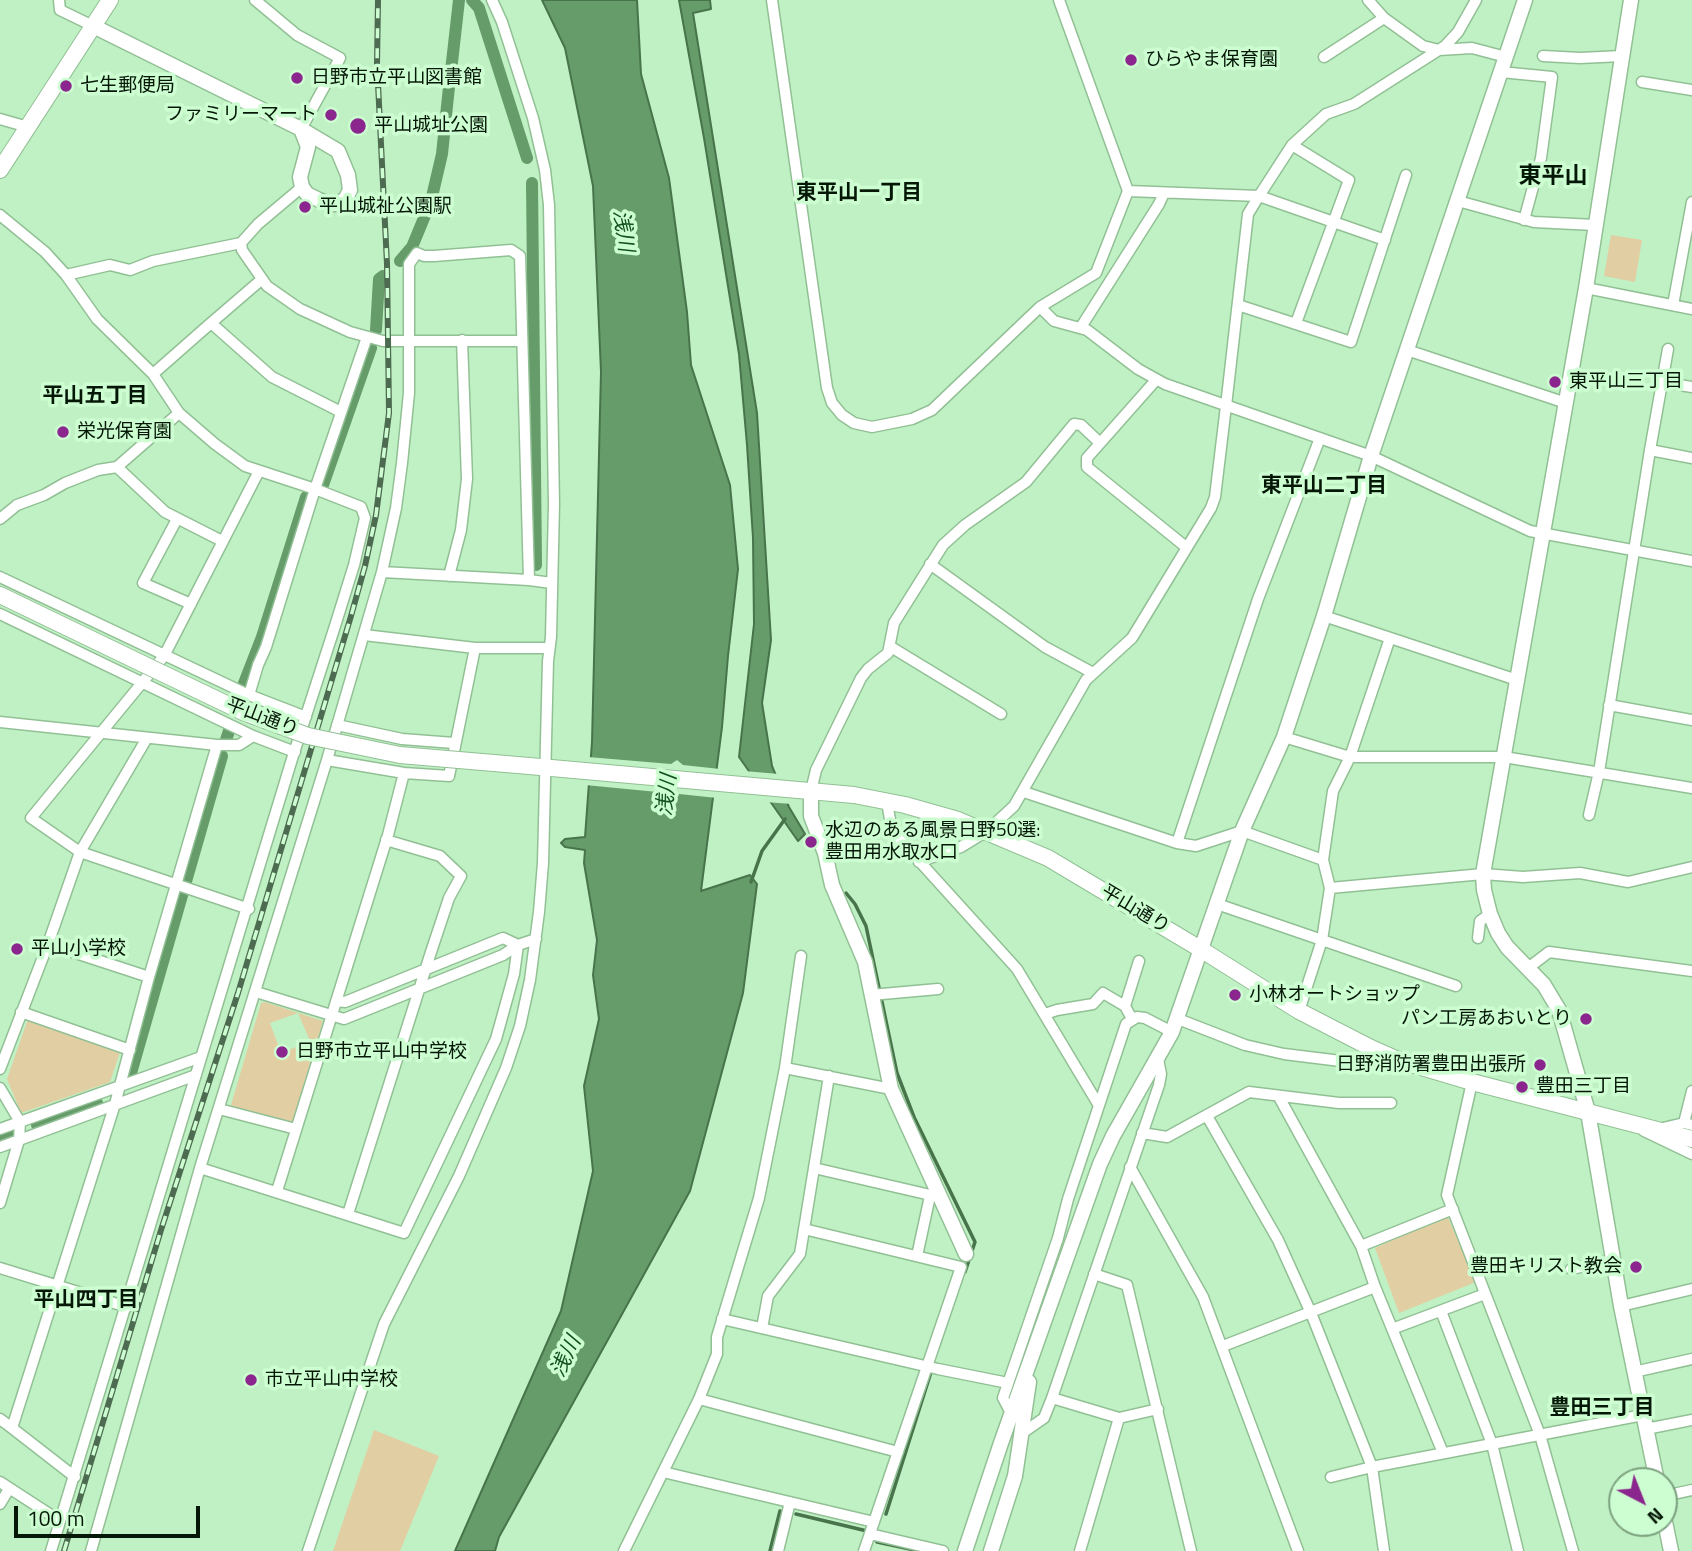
<!DOCTYPE html>
<meta charset="utf-8">
<style>
body{margin:0}
#map{position:relative;width:1692px;height:1551px;overflow:hidden;background:#c0f1c4;font-family:"Titillium Web",sans-serif}
canvas{display:block}
.north{position:absolute;left:1608px;top:1467px;width:70px;height:70px;box-sizing:border-box;background:#cdfed1;border:2px solid #7da280;border-radius:50%;rotate:138deg;font-size:19px;font-weight:700;line-height:28px;text-align:center;color:#051707}
.north::after{content:'';display:block;margin:auto;width:24px;height:32px;background:#8b268e;clip-path:polygon(50% 0,100% 100%,50% 72%,0 100%)}
.scale{position:absolute;left:14px;top:1506px;width:186px;height:32px;box-sizing:border-box;border:4px solid #051707;border-top:0;padding-left:9px;font-size:21px;line-height:24px;white-space:nowrap;color:#051707;-webkit-text-stroke:5px #cdfed1;paint-order:stroke}
</style>
<div id="map">
<canvas width="1692" height="1551"></canvas>
<div class="north">N</div>
<div class="scale">100 m</div>
</div>
<script>
const c = document.querySelector('canvas').getContext('2d');
c.lineJoin = 'round';
function fillPath(path, color) { c.fillStyle = color; c.fill(path, 'evenodd'); }
const poly = rows => new Path2D(rows.map(r => 'M' + r).join(''));
function stroke(path, color, width, dash) { c.strokeStyle = color; c.lineWidth = width; c.lineCap = dash ? 'butt' : 'round'; c.setLineDash(dash || []); c.stroke(path); }
function write(font, color, halo, rows, align = 'center') {
  c.font = font + ' "Titillium Web","Noto Sans JP",sans-serif'; c.lineWidth = 7; c.setLineDash([]); c.textBaseline = 'middle'; c.strokeStyle = halo; c.fillStyle = color; for (const [text, x, y, turn = 0] of rows) {
    c.save(); c.translate(x, y); c.rotate((+turn || 0) * Math.PI / 180); c.textAlign = isNaN(turn) ? turn : align; if (halo) c.strokeText(text, 0, 0); c.fillText(text, 0, 0); c.restore();
  }
}
fillPath(poly([
 [1611,235,1642,240,1635,282,1604,276],
 [265,1002,323,1021,293,1121,290,1123,234,1108,231,1105,261,1003],
 [298,1013,310,1041,289,1050,280,1050,270,1023],
 [28,1019,120,1052,110,1082,21,1113,7,1079],
 [1447,1215,1476,1282,1399,1313,1375,1248],
 [374,1430,439,1456,400,1551,333,1551]
]), '#e2cea3');
const water = poly([
 [542,0,637,0,641,74,669,178,687,312,691,365,730,485,738,569,728,656,722,727,701,891,750,875,757,884,743,993,690,1191,499,1537,495,1551,455,1551,561,1311,593,1171,584,1086,599,1019,593,975,597,940,584,863,585,850,565,847,561,843,565,839,585,837,592,742,601,372,593,186,565,48,542,0],
 [679,0,710,0,711,9,693,13,757,413,771,640,762,703,772,766,789,807,805,834,798,841,739,757,754,624,753,538,747,445,739,354,704,138,679,0]
]);
fillPath(water, '#659c6a');
stroke(water, '#48744c', 2);
fillPath(poly([
 [588,757,671,764,677,760,683,765,720,769,717,798,679,794,675,798,668,793,585,785],
 [744,771,779,774,792,804,765,802]
]), '#c0f1c4');
stroke(poly([
 [751,882,762,851,785,819],
 [846,893,855,904,866,926,897,1073,914,1117,975,1242,965,1272],
 [796,1514,867,1531],
 [886,1514,932,1369],
 [877,1542,919,1551],
 [770,1551,780,1511]
]), '#48744c', 3.5);
stroke(poly([
 [472,0,479,8,527,158],
 [451,71,459,0],
 [532,183,536,565],
 [400,261,412,247,431,201,442,154,449,87],
 [376,330,379,279,383,276],
 [323,485,371,348],
 [243,686,262,637,306,497],
 [226,740,229,731],
 [131,1073,222,756],
 [37,1125,97,1103],
 [0,1138,10,1135]
]), '#659c6a', 12);
const minor = poly([
 [59,0,60,10,93,26],
 [255,0,297,35,340,58,301,129],
 [772,0,827,388,832,403,842,415,854,423,872,427,912,419,932,410,1040,307,1096,273,1128,191,1059,0],
 [1368,0,1384,18,1423,46,1439,50,1472,48,1506,57],
 [1543,56,1580,58,1622,56],
 [1324,57,1384,18],
 [1501,72,1552,77,1541,158,1524,220],
 [1642,82,1692,90],
 [0,119,28,127],
 [1292,145,1349,180,1296,323],
 [1128,191,1259,196,1385,240],
 [1458,201,1534,222,1595,225],
 [0,215,45,252,66,275,97,319,153,374,179,413,215,444,245,466,315,489,361,507,365,518,354,565,335,626,292,759,51,1551],
 [241,243,242,250,267,286,300,309,350,332,383,341,521,341],
 [66,275,110,265,130,270,153,261,241,243,258,224,302,187],
 [261,280,211,323,272,377,341,412],
 [1586,288,1692,309],
 [1238,305,1351,342,1406,175],
 [1673,305,1692,202],
 [1040,307,1054,321,1087,330,1138,369,1165,384,1371,456,1530,531,1692,561],
 [1081,327,1159,204,1164,193],
 [1668,349,1650,450,1692,458],
 [1407,350,1566,403],
 [153,374,211,323],
 [1156,380,1087,458,1087,467,1186,547],
 [1662,382,1692,387],
 [117,467,165,512,222,541],
 [0,519,17,505,44,495,65,483,98,470,117,467,179,413],
 [177,519,143,583,191,604],
 [930,564,1045,647,1093,673],
 [382,572,529,580,552,583],
 [449,576,461,530,467,479,462,340],
 [0,577,249,695,306,717],
 [0,614,253,736,295,752],
 [1324,616,1517,680],
 [364,635,475,648,549,648],
 [891,647,1001,714],
 [249,695,258,665,266,647,315,489,367,337],
 [1609,705,1692,720],
 [0,722,217,745,239,745,253,736],
 [337,725,402,739,454,743],
 [1284,737,1350,757,1504,757,1692,788],
 [327,760,404,773,449,776,475,648],
 [811,791,816,770,861,678,868,669,888,653,894,623,943,545,965,525,1026,482,1074,424,1081,425,1100,443],
 [1024,792,1177,843,1196,846,1242,831,1323,860],
 [887,802,892,831,1017,969,1098,1104],
 [1589,815,1599,772,1650,450],
 [1177,843,1258,599,1320,438],
 [919,862,961,847,987,831,1014,806,1086,680,1132,638,1211,508,1215,497,1226,406,1248,214,1259,196,1292,145,1326,114,1354,104,1445,46,1458,32,1476,0],
 [1330,888,1483,874,1523,877,1580,873,1628,882,1692,867],
 [1217,904,1456,986],
 [249,909,80,852,31,818,164,656,259,471],
 [1478,938,1480,921,1490,914],
 [48,944,149,977],
 [1528,968,1549,952,1692,971],
 [256,992,344,1019,503,955,518,945,536,939],
 [871,995,938,989],
 [336,1001,345,1002,503,938,518,945],
 [1125,1006,1139,961],
 [1299,1011,1322,940,1330,888,1323,860,1333,791,1350,757,1390,638],
 [21,1012,130,1050],
 [1045,1014,1057,1010,1093,1004,1103,993,1125,1006,1132,1019],
 [1178,1019,1245,1045,1284,1054,1357,1063,1363,1060,1371,1048],
 [785,1068,891,1089],
 [0,1069,48,944,80,852,147,738],
 [1472,1082,1447,1195,1540,1435,1573,1551],
 [0,1088,20,1122,19,1140,0,1203],
 [1279,1097,1361,1246,1375,1287,1443,1453],
 [219,1109,296,1129],
 [1207,1116,1278,1240,1311,1313,1372,1467,1384,1551],
 [1684,1123,1692,1091],
 [1663,1128,1684,1123,1692,1125],
 [0,1129,201,1057],
 [1644,1131,1692,1154],
 [1142,1133,1167,1137,1249,1092,1339,1103,1391,1103],
 [0,1147,196,1075],
 [1130,1167,1203,1297,1298,1551],
 [200,1168,404,1233,496,1039,514,974,518,945],
 [814,1168,939,1197],
 [277,1191,388,835,404,773],
 [348,1214,431,952,449,898,461,876,440,856,386,840],
 [804,1229,961,1267,864,1551],
 [1361,1246,1453,1209],
 [917,1256,930,1196],
 [0,1268,127,1307],
 [1571,1269,1613,1260],
 [1094,1274,1127,1285,1191,1551],
 [1621,1306,1692,1289],
 [1441,1311,1492,1444,1518,1551],
 [722,1319,938,1369,1008,1383],
 [762,1328,768,1296,800,1254,829,1076],
 [1392,1329,1485,1294],
 [1223,1346,1375,1287],
 [1634,1372,1692,1359],
 [1052,1398,1119,1418],
 [699,1399,717,1354,717,1337,759,1198,785,1068,801,956],
 [1011,1413,1003,1398,1058,1238,1068,1199,1126,1024,1137,1017,1145,1018,1172,1032],
 [0,1419,12,1428],
 [1646,1429,1692,1420],
 [1021,1434,1044,1418,1052,1398,1159,1085,1161,1074,1158,1059],
 [663,1472,874,1522],
 [75,1477,12,1428,115,1104,149,977,217,745],
 [1331,1477,1372,1467,1643,1415],
 [0,1482,60,1521],
 [1664,1496,1692,1490],
 [0,1504,9,1489],
 [870,1534,943,1551],
 [91,1551,200,1168,327,760,382,572,396,508,402,463,409,393,409,264,417,253,424,256,434,256,511,250,520,256,529,580],
 [308,1551,384,1324,459,1176,506,1068,520,1026,530,980,539,912,543,863,548,661,551,637,554,504,549,205,545,170,533,118,502,22,492,0],
 [624,1551,699,1399,898,1452],
 [778,1551,790,1502],
 [1080,1551,1119,1418,1158,1409]
]);
const tertiary = poly([
 [1631,0,1586,288,1483,874,1484,890,1490,914,1498,933,1507,947,1544,985,1559,1010,1588,1112,1621,1306,1657,1481],
 [93,26,301,129,338,151,348,175,350,190,346,198,339,204,330,204,319,200,307,194,302,187,300,177,308,147,301,129],
 [811,791,811,816,825,853,832,885,865,962,891,1089,966,1254],
 [1664,1517,1671,1551],
 [965,1551,1001,1443,1100,1164,1113,1136,1172,1032,1242,831,1284,737,1324,616,1371,456,1525,0],
 [991,1551,1015,1476,1029,1382]
]);
const secondary = poly([
 [0,170,110,0],
 [0,595,143,664],
 [529,766,854,795,905,805,958,820,1048,858,1202,950,1299,1011,1371,1048,1398,1060,1472,1082,1692,1139]
]);
stroke(minor, '#92c095', 13);
stroke(tertiary, '#92c095', 17);
stroke(secondary, '#92c095', 18);
stroke(minor, '#fff', 10);
stroke(tertiary, '#fff', 14);
stroke(secondary, '#fff', 16);
const rail = poly([
 [64,1551,161,1230,238,993,351,616,365,566,376,515,389,413,387,264,377,64,378,0]
]);
stroke(rail, '#4d6b50', 6);
stroke(rail, '#cdfed1', 3.5, [10]);
const secondaryBridge = poly([
 [143,664,243,712,308,736,400,755,529,766]
]);
stroke(secondaryBridge, '#92c095', 18, []);
stroke(secondaryBridge, '#fff', 16);
for (const [x, y, r, color] of [
 [1131,60,7,"#8b268e"],
 [297,78,7,"#8b268e"],
 [66,86,7,"#8b268e"],
 [331,115,7,"#8b268e"],
 [358,126,9,"#8b268e"],
 [305,207,7,"#8b268e"],
 [1555,382,7,"#8b268e"],
 [63,432,7,"#8b268e"],
 [811,842,7,"#8b268e"],
 [17,949,7,"#8b268e"],
 [1235,995,7,"#8b268e"],
 [1586,1019,7,"#8b268e"],
 [282,1052,7,"#8b268e"],
 [1540,1065,7,"#8b268e"],
 [1522,1087,7,"#8b268e"],
 [1636,1267,7,"#8b268e"],
 [251,1380,7,"#8b268e"]
]) { const dot = new Path2D(); dot.arc(x, y, r, 0, 2 * Math.PI); c.fillStyle = color; c.fill(dot); stroke(dot, '#cdfed1', 2.5); }
write('19px', '#051707', '#cdfed1', [
 ["ひらやま保育園",1145,60],
 ["日野市立平山図書館",311,78],
 ["七生郵便局",80,86],
 ["ファミリーマート",317,115,"right"],
 ["平山城址公園",374,126],
 ["平山城祉公園駅",319,207],
 ["東平山三丁目",1569,382],
 ["栄光保育園",77,432],
 ["水辺のある風景日野50選:",825,831],
 ["豊田用水取水口",825,853],
 ["平山小学校",31,949],
 ["小林オートショップ",1249,995],
 ["パン工房あおいとり",1572,1019,"right"],
 ["日野市立平山中学校",296,1052],
 ["日野消防署豊田出張所",1526,1065,"right"],
 ["豊田三丁目",1536,1087],
 ["豊田キリスト教会",1622,1267,"right"],
 ["市立平山中学校",265,1380]
], 'left');
write('19px', '#051707', '#cdfed1', [
 ["平山通り",262,718,21],
 ["平山通り",1135,910,31]
]);
write('bold 21px', '#051707', '#cdfed1', [
 ["東平山一丁目",859,194],
 ["平山五丁目",95,397],
 ["東平山二丁目",1324,487],
 ["平山四丁目",86,1301],
 ["豊田三丁目",1602,1409]
]);
write('italic 21px', '#135020', '#cdfed1', [
 ["浅川",622,231,82],
 ["浅川",668,795,-83],
 ["浅川",567,1357,-64]
]);
write('bold 23px', '#051707', '#cdfed1', [
 ["東平山",1553,177]
]);
</script>
